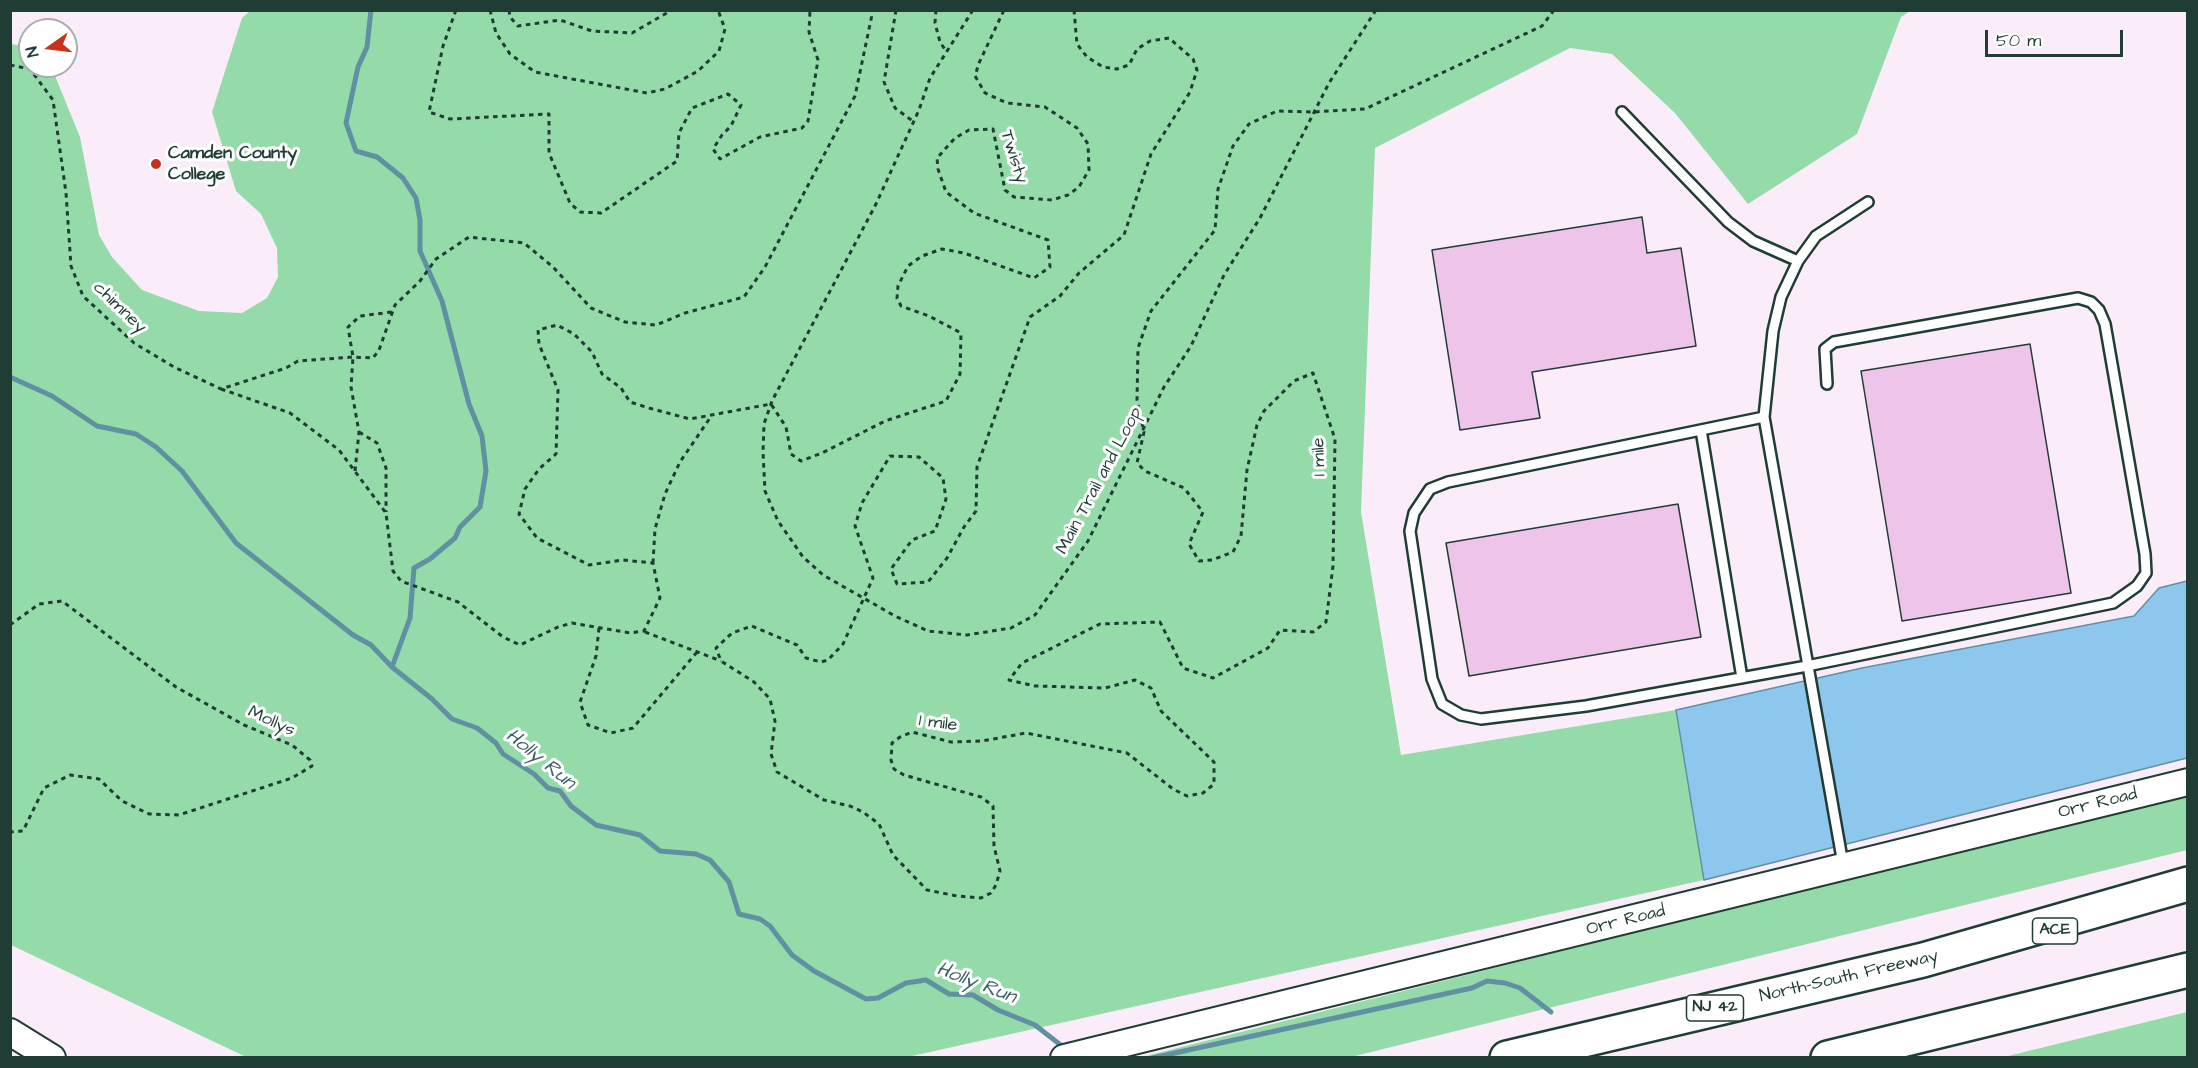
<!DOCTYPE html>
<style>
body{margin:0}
#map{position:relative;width:2198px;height:1068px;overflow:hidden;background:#faedf9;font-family:"Architects Daughter",sans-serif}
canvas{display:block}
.frame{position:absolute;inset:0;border:12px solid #1f3d34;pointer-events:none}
.north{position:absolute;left:18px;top:18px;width:60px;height:60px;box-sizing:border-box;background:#fff;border:2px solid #a5b1ae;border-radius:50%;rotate:256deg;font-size:16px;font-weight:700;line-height:24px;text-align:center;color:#1f3d34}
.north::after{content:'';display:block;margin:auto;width:21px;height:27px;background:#c8321e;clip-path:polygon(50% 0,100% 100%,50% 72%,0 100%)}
.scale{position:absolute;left:1985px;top:30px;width:138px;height:27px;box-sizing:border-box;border:3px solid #1f3d34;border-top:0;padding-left:8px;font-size:18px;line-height:21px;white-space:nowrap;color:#1f3d34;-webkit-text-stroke:4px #fff;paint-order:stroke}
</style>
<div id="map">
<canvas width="2198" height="1068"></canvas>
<div class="frame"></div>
<div class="north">N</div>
<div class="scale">50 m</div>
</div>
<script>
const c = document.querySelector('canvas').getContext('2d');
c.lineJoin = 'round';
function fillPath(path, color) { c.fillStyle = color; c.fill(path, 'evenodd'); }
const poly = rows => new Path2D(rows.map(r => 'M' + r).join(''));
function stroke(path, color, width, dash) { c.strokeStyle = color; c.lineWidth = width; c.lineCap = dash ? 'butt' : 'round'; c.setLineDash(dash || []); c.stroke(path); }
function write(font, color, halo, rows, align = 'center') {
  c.font = font + ' "Architects Daughter",sans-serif'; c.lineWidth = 6; c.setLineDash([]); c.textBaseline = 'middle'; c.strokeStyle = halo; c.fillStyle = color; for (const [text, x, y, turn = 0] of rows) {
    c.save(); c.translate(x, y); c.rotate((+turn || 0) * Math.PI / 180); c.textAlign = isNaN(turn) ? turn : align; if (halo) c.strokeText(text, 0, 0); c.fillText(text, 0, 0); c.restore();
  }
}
fillPath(poly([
 [250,11,1910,11,1901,17,1857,134,1748,204,1675,113,1612,54,1570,48,1375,148,1361,512,1401,755,1676,710,1704,880,903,1058,246,1057,11,945,11,44,30,47,30,66,51,66,80,137,99,235,112,257,142,290,199,311,242,313,267,298,278,277,277,248,261,214,236,191,212,112,242,18],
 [2187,793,2187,850,1351,1057,1138,1058],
 [2187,1012,2187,1057,2004,1057]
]), '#94dba9');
const water = poly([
 [2187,581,2187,758,1704,880,1676,710,1862,668,2134,616,2159,588,2187,581]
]);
fillPath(water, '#8ec7ed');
stroke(water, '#6290a3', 1.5);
stroke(poly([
 [371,10,367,47,358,67,346,123,356,151,377,157,403,178,416,198,420,220,420,251,442,301,469,404,482,436,486,471,480,507,460,527,455,538,430,559,414,568,410,618,392,667],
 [10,377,52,396,97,426,136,434,156,447,182,471,236,543,353,635,371,645,392,667,432,699,452,719,477,728,496,743,503,754,534,774,548,788,560,791,571,806,596,825,640,835,660,851,696,854,710,860,729,882,739,914,760,919,770,926,792,955,814,971,866,999,878,998,906,983,926,980,949,994,973,995,998,1010,1035,1025,1067,1050],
 [1152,1058,1472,988,1487,981,1505,983,1520,988,1551,1012]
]), '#6290a3', 5);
const building = poly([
 [1642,217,1647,253,1681,248,1696,346,1532,372,1540,418,1460,430,1432,250,1642,217],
 [2030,344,2071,593,1902,621,1861,371,2030,344],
 [1678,504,1701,637,1469,676,1446,543,1678,504]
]);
fillPath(building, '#efc4eb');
stroke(building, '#1f3d34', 1.5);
const lane = poly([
 [1622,112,1728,222,1753,241,1798,261],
 [1764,417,1448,482,1430,489,1414,513,1410,531,1432,679,1442,704,1461,715,1481,719,1586,706,1807,666,2113,603,2137,586,2146,573,2145,554,2105,324,2099,310,2091,302,2078,298,1834,342,1825,349,1827,384],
 [1701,430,1742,678],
 [1843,864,1764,417,1773,331,1781,297,1798,261,1816,236,1868,202]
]);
const secondary = poly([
 [10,1032,52,1058],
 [1064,1058,2188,782]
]);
const highway = poly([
 [1507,1058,1923,960,2188,884],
 [1828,1058,2188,970]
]);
stroke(lane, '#1f3d34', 14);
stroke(secondary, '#1f3d34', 30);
stroke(highway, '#1f3d34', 38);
stroke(poly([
 [456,10,443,46,429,112,450,119,549,114,549,153,570,203,580,212,601,213,677,161,679,133,692,108,728,94,741,105,731,126,722,135,713,149,720,159,760,137,802,128,808,121,818,60,809,32,810,10],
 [490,10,496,33,510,54,535,72,647,93,665,89,698,71,719,51,725,29,718,10],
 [509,10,510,17,518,26,560,20,592,31,632,33,672,10],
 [896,10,884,82,895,108,914,122],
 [936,10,935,23,940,42,946,51],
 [973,10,930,78,919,110,876,204,772,401,764,424,763,452,765,491,778,521,803,557,823,575,895,616,928,631,967,635,1011,628,1035,615,1088,541,1164,387,1191,346,1224,275,1260,218,1329,83,1376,10],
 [1074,10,1077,44,1087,57,1103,67,1117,69,1129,65,1137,49,1150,41,1169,38,1193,59,1197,70,1190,92,1151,154,1124,235,1079,273,1060,296,1030,317,977,467,976,511,964,527,947,558,928,582,897,584,891,569,912,540,935,531,946,499,943,478,919,457,890,456,862,503,855,526,873,578,843,644,828,660,821,662,806,658,797,645,752,626,732,633,716,648,721,661,754,682,770,699,775,721,771,754,777,772,824,800,850,806,863,812,879,824,893,855,927,890,957,896,981,898,991,893,996,885,1000,871,994,846,993,806,981,797,904,775,894,769,891,760,892,743,900,737,912,732,951,742,982,741,1026,733,1127,753,1173,789,1187,796,1203,793,1214,784,1214,762,1161,711,1151,688,1135,680,1105,688,1035,686,1009,680,1022,663,1100,624,1160,622,1183,668,1213,678,1268,648,1280,630,1313,632,1326,622,1333,566,1335,439,1313,373,1294,381,1264,411,1257,425,1247,470,1241,536,1233,552,1212,560,1199,561,1189,544,1203,512,1184,488,1145,471,1137,463,1144,432,1137,400,1138,348,1151,311,1215,230,1218,189,1233,146,1249,124,1277,111,1313,112,1365,109,1542,26,1554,10],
 [10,65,30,69,53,100,66,193,71,266,83,296,134,343,174,367,221,389,286,368,298,361,353,357,373,358,379,350,395,305,420,281,436,259,469,237,524,243,553,267,591,308,625,322,656,325,685,313,744,297,765,267,855,96,873,10],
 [221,389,290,413,339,450,386,513,393,571,401,581,458,602,503,637,520,645,558,627,572,623,630,633,644,631,660,598,653,563,623,560,589,565,537,538,519,514,525,489,539,469,556,454,558,390,539,344,538,330,557,325,574,334,592,352,602,374,621,388,630,402,649,408,690,419,771,404,786,427,791,454,801,461,822,453,885,421,946,401,960,374,961,333,929,316,901,306,897,298,898,286,908,266,922,256,942,249,964,253,1034,278,1050,267,1048,240,974,213,946,192,938,169,937,158,955,138,969,130,993,129,1005,190,1014,197,1052,200,1068,195,1079,187,1089,170,1088,144,1077,128,1045,107,1007,103,985,93,975,76,979,63,1004,10],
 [359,432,377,443,386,468,386,512],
 [355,471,359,432,351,387,353,357,348,327,360,316,392,312],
 [653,563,655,529,665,494,680,462,712,415],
 [10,625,39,604,62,601,176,687,244,725,292,745,310,760,312,766,292,778,179,815,149,814,122,801,99,779,70,775,44,788,23,831,10,832],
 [599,628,596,656,580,702,588,725,611,733,633,728,697,652],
 [645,632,721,661]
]), '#1f3d34', 3, [4.5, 4.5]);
stroke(lane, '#fff', 9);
stroke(secondary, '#fff', 26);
stroke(highway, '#fff', 33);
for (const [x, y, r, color] of [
 [156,164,6,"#c8321e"]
]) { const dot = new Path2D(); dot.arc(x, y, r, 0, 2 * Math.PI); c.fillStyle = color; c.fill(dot); stroke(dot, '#fff', 2); }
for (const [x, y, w] of [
 [2055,931,45],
 [1715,1008,57]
]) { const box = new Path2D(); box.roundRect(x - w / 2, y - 13, w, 26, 4.5); c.fillStyle = '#fff'; c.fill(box); stroke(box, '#1f3d34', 1.5); }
write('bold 16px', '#1f3d34', null, [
 ["ACE",2055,931],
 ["NJ 42",1715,1008]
]);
write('bold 18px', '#1f3d34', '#fff', [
 ["Camden County",168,154],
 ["College",168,175]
], 'left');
write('18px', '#1f3d34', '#fff', [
 ["Twisty",1013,157,72],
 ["chimney",119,308,44],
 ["1 mile",1320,457,-92],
 ["Main Trail and Loop",1100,481,-62],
 ["Mollys",271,722,25],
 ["1 mile",938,724,8],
 ["Orr Road",2098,804,-14],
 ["Orr Road",1626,921,-14],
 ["North-South Freeway",1849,977,-13]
]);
write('italic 20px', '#3b6062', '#fff', [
 ["Holly Run",540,760,39],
 ["Holly Run",976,984,21]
]);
</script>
